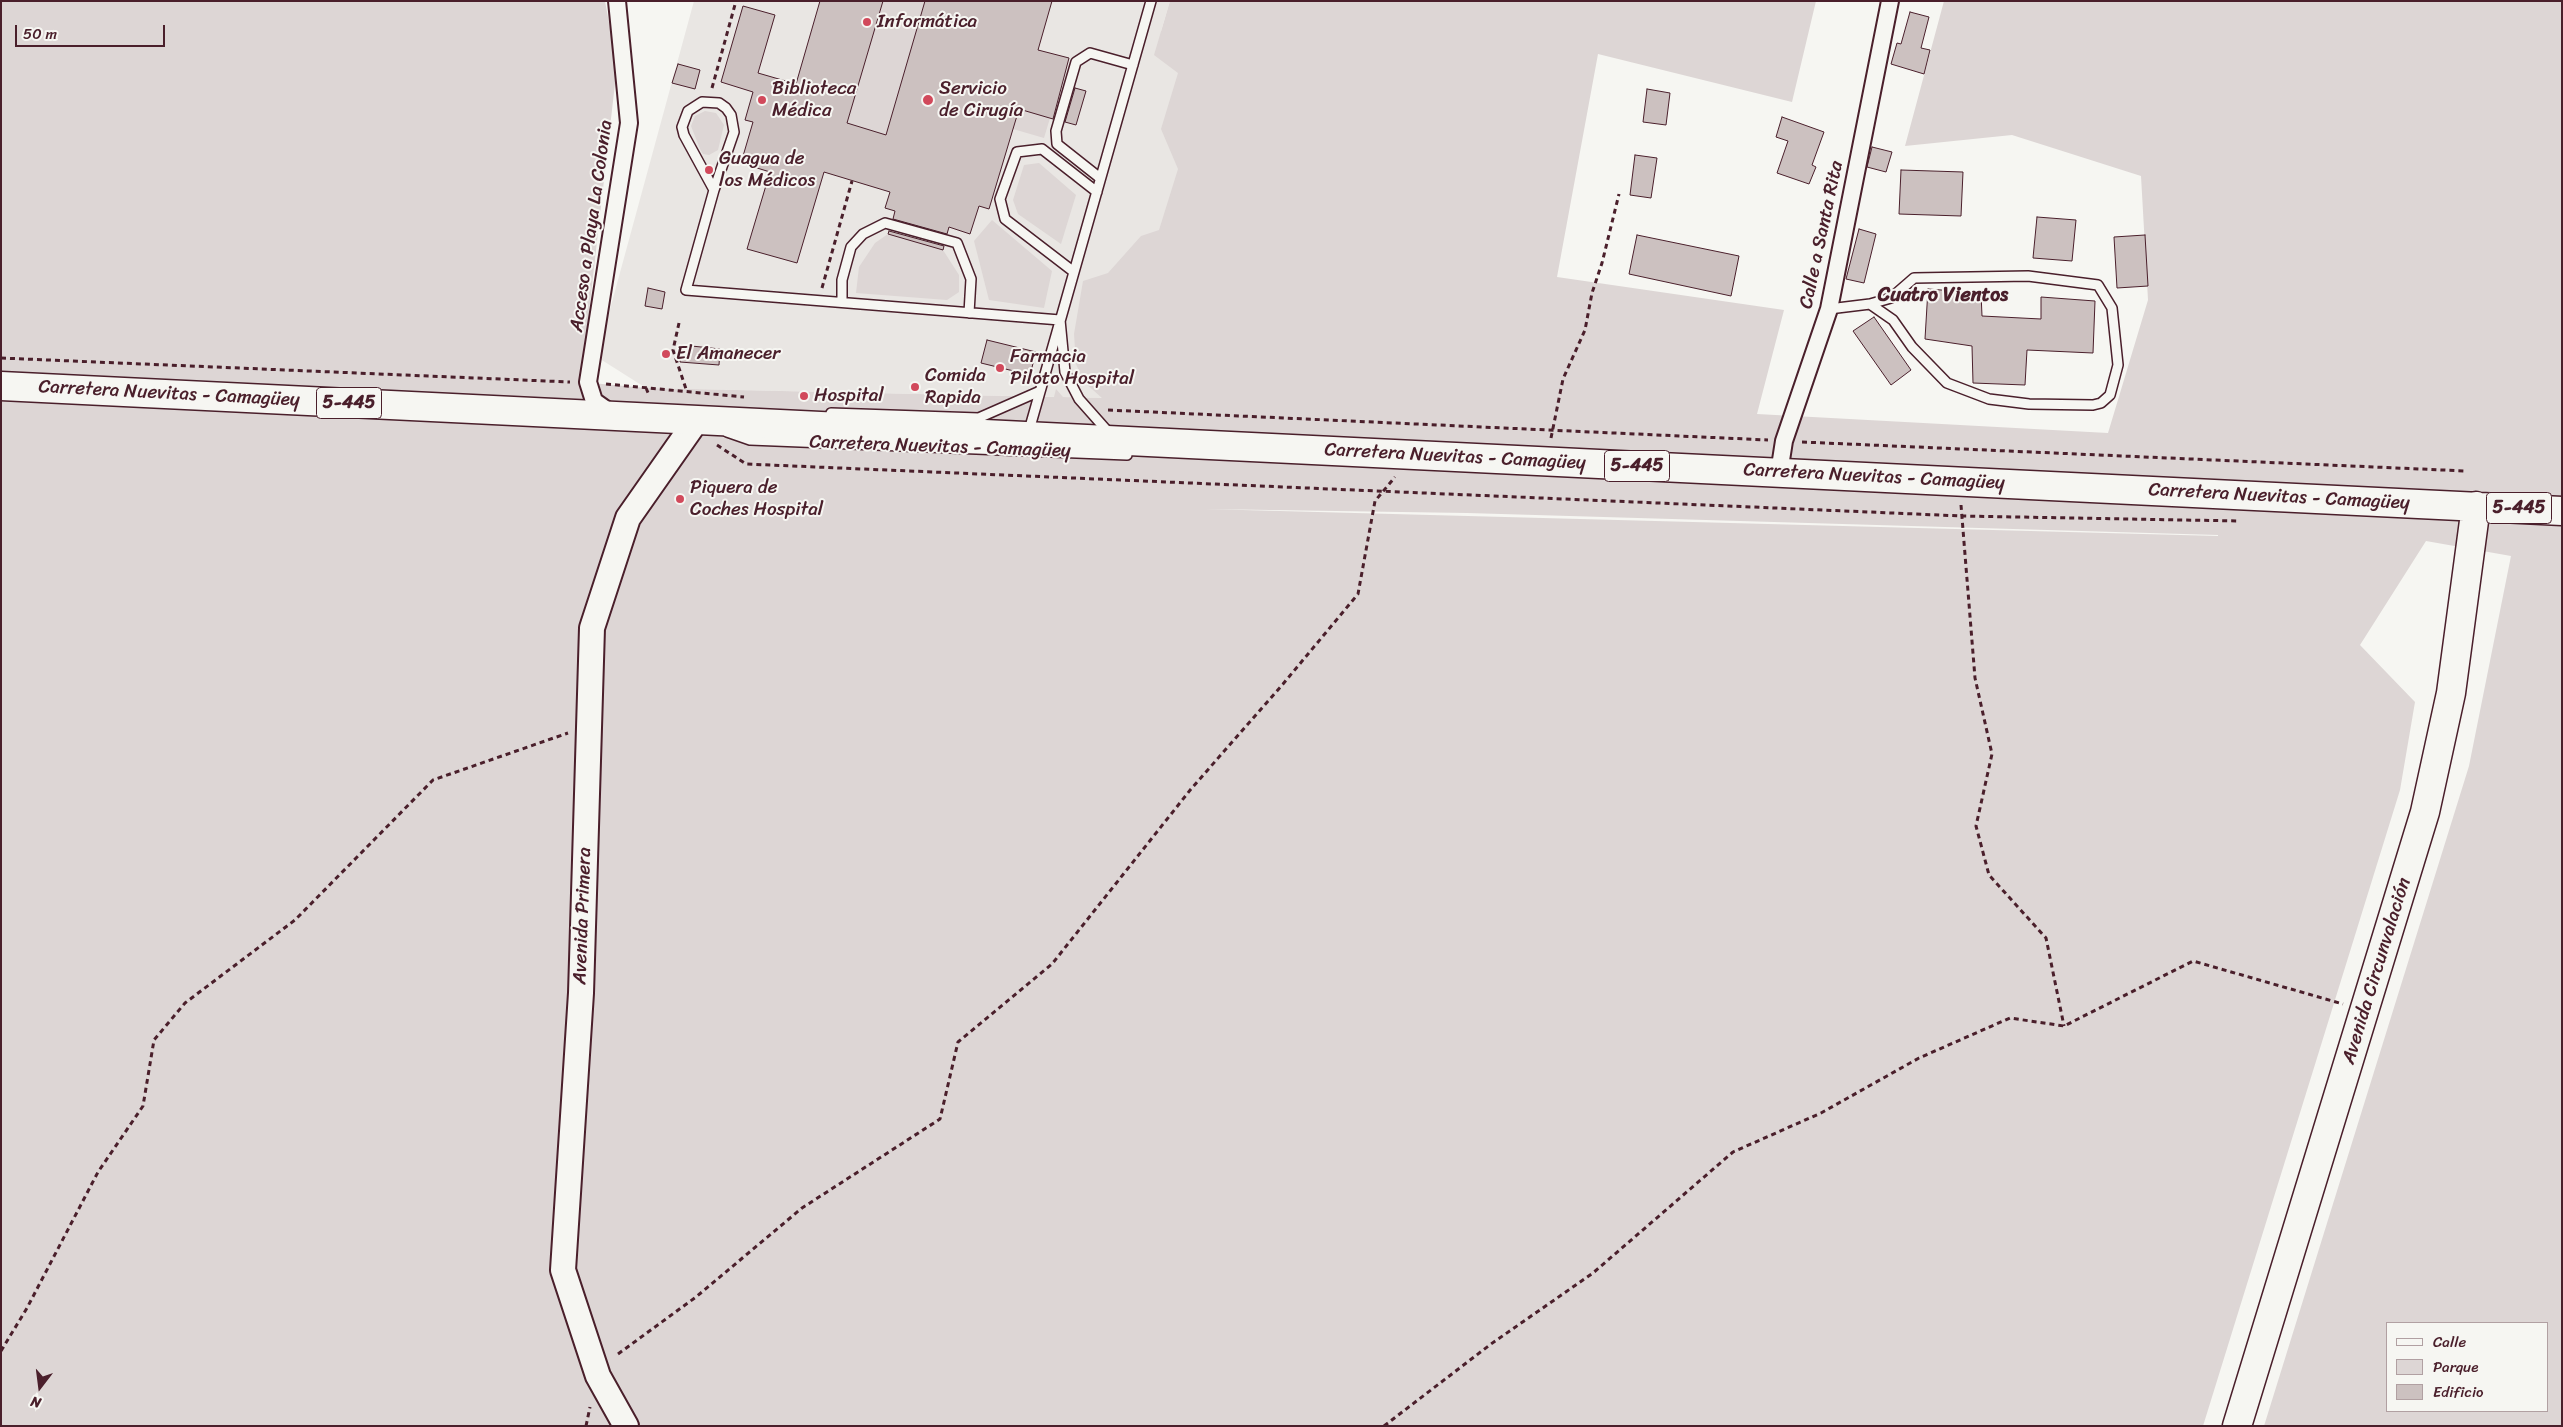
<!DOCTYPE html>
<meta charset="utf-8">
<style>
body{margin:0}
#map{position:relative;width:2563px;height:1427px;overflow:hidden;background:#f6f6f2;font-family:Sriracha,sans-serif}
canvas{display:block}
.frame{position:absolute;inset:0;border:2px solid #4a1f2b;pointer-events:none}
.legend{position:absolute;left:2386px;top:1322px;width:162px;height:90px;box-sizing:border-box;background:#f6f6f2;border:1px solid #b1a0a2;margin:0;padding:6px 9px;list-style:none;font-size:15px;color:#4a1f2b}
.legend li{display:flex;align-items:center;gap:10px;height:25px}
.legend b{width:25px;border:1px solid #b1a0a2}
.north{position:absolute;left:15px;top:1362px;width:50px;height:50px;-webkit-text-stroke:4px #f6f6f2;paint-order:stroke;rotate:195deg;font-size:14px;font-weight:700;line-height:20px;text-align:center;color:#4a1f2b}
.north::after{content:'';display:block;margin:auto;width:18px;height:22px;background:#4a1f2b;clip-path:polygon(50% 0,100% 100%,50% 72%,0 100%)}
.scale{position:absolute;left:15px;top:25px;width:150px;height:22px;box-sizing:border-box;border:2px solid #4a1f2b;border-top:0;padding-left:6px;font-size:15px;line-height:18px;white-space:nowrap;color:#4a1f2b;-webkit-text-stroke:4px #f6f6f2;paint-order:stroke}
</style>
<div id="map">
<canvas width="2563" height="1427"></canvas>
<div class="frame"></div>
<ul class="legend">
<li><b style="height:6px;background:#f6f6f2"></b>Calle</li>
<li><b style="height:14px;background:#ddd6d5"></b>Parque</li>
<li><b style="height:14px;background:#ccc1c0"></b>Edificio</li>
</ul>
<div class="north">N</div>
<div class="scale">50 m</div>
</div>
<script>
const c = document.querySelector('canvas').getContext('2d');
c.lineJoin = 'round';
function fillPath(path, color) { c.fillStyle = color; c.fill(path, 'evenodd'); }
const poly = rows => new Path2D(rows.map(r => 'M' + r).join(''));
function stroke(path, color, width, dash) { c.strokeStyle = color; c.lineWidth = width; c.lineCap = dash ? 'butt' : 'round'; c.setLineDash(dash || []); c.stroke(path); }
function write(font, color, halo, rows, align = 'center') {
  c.font = font + ' Sriracha,sans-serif'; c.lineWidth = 4; c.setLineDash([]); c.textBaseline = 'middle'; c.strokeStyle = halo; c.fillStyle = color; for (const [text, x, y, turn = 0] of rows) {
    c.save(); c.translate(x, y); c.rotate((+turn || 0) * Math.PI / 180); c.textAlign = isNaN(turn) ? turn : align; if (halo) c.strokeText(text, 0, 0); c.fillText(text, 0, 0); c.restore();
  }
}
fillPath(poly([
 [694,1,1170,1,1161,31,1360,90,1103,398,646,388,597,357]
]), '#e9e6e3');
fillPath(poly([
 [1,1,605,1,617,66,581,382,646,388,1054,397,1056,389,1063,397,1102,398,1084,382,1076,364,1074,334,1083,281,1108,273,1141,236,1159,230,1178,169,1161,129,1178,73,1154,55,1170,1,1816,1,1792,102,1598,54,1557,277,1784,310,1757,414,2108,433,2148,300,2141,176,2012,135,1905,146,1944,1,2562,1,2562,1426,2264,1426,2469,766,2511,556,2426,541,2360,645,2415,702,2400,790,2203,1426,1,1426],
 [1205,509,1467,513,2218,535,2218,536],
 [2387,1323,2547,1323,2547,1411,2387,1411],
 [883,1,925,1,880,155,874,154,879,133,855,126,841,144],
 [1019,109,1050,118,1044,138,1013,129],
 [705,111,716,113,724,125,718,150,709,155,703,154,700,149,691,126,695,116],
 [1039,163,1076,195,1061,244,1018,214,1013,200,1024,165],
 [992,220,1052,271,1044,308,989,300,974,241],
 [888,234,943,250,959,275,959,292,947,300,856,293,859,267,875,243]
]), '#ddd6d5');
const building = poly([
 [820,1,883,1,847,123,886,135,925,1,1052,1,1038,50,1069,58,1053,119,1019,109,989,209,979,206,970,234,949,227,947,234,893,219,895,211,885,208,890,192,824,172,797,263,747,249,770,172,741,163,753,122,745,120,753,92,721,82,743,6,775,15,758,73,796,84,820,1],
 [1910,12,1929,17,1921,48,1930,50,1924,74,1891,64,1897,43,1901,44,1910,12],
 [678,64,700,70,695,89,672,83,678,64],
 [1075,88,1086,91,1076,125,1065,122,1075,88],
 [1647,89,1670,93,1666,125,1643,122,1647,89],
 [1782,117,1824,132,1812,165,1816,167,1809,184,1777,173,1788,141,1776,137,1782,117],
 [1872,147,1892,152,1886,172,1867,167,1872,147],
 [1635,155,1657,158,1651,198,1630,195,1635,155],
 [1901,170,1963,172,1961,216,1899,214,1901,170],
 [2037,217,2076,220,2072,261,2033,258,2037,217],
 [1859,229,1876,234,1864,283,1846,279,1859,229],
 [889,231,944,246,943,250,888,234,889,231],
 [1637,235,1739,256,1731,296,1629,274,1637,235],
 [2145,235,2148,286,2117,288,2114,237,2145,235],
 [648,288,665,292,662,309,645,306,648,288],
 [1928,289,1981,293,1982,316,2041,319,2041,297,2095,301,2093,353,2027,350,2025,385,1973,383,1972,346,1925,339,1928,289],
 [1874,317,1911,370,1891,385,1853,331,1874,317],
 [987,340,1036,352,1030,375,981,363,987,340],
 [682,345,720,349,719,365,680,362,682,345]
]);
fillPath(building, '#ccc1c0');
stroke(building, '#4a1f2b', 1);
const lane = poly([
 [1100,178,1057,144,1056,131,1076,62,1090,53,1133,65],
 [714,190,684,135,682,127,688,111,702,102,719,103,726,108,731,115,734,132,714,190,686,290,1060,320,1065,372,1079,399,1110,434],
 [1074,272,1005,219,1000,199,1017,152,1042,149,1097,192],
 [842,302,842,280,851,247,863,234,885,223,957,243,971,279,969,313],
 [1829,309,1870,304,1893,320,1912,347,1947,383,1989,399,2029,404,2093,405,2101,403,2110,395,2118,365,2112,308,2098,285,2028,276,1914,278,1891,298,1870,304],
 [831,413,979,418],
 [974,420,1040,391],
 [727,432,750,440,1127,455],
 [1028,434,1151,1]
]);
const street = poly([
 [611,413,594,401,588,382,629,123,617,1],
 [1779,473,1784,441,1829,309,1890,1]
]);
const secondary = poly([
 [626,1426,598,1376,563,1270,581,993,592,628,628,518,696,421]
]);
const highway = poly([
 [1,386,2562,511],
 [2237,1426,2425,812,2451,693,2476,506]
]);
stroke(lane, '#4a1f2b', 12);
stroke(street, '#4a1f2b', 20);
stroke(secondary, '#4a1f2b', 28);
stroke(highway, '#4a1f2b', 31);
stroke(poly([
 [712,88,736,1],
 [822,288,852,181],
 [679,323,673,350,687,392],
 [1,358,570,382],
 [606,384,744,397],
 [646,388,649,395],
 [1108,410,1768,440],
 [1551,438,1563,379,1585,330,1592,293,1602,263,1619,194],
 [1802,442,2466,471],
 [717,445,746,464,1962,516,2239,521],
 [1961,505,1975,678,1992,754,1976,826,1989,875,2046,938,2064,1026],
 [1,1351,27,1308,98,1172,143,1106,154,1040,185,1003,295,920,433,780,568,733],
 [618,1354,696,1297,802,1208,940,1119,958,1042,1052,964,1191,789,1283,684,1358,594,1375,501,1395,477],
 [586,1426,590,1407],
 [1384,1426,1491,1344,1593,1273,1733,1152,1821,1113,1919,1058,2010,1018,2064,1026,2193,961,2343,1004]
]), '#4a1f2b', 3, [5, 4]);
stroke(lane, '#f6f6f2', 9);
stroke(street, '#f6f6f2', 16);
stroke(secondary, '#f6f6f2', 24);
stroke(highway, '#f6f6f2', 28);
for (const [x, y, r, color] of [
 [867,22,5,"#d1495b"],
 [762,100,5,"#d1495b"],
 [928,100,6,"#d1495b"],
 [709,170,5,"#d1495b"],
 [666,354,5,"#d1495b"],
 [1000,368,5,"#d1495b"],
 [915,387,5,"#d1495b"],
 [804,396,5,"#d1495b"],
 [680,499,5,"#d1495b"]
]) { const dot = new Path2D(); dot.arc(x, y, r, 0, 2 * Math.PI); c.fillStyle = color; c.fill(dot); stroke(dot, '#f6f6f2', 2); }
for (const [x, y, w] of [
 [349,403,65],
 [1637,466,65],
 [2519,508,65]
]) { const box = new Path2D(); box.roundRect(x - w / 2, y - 15.5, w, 31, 4); c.fillStyle = '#f6f6f2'; c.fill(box); stroke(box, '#4a1f2b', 1); }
write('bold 18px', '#4a1f2b', null, [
 ["5-445",349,403],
 ["5-445",1637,466],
 ["5-445",2519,508]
]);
write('19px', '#4a1f2b', '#f6f6f2', [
 ["Informática",877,22],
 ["Biblioteca",772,89],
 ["Médica",772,111],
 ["Servicio",939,89],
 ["de Cirugía",939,111],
 ["Guagua de",719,159],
 ["los Médicos",719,181],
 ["El Amanecer",676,354],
 ["Farmacia",1010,357],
 ["Piloto Hospital",1010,379],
 ["Comida",925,376],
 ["Rapida",925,398],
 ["Hospital",814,396],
 ["Piquera de",690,488],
 ["Coches Hospital",690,510]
], 'left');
write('19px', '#4a1f2b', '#f6f6f2', [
 ["Acceso a Playa La Colonia",592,226,-82],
 ["Calle a Santa Rita",1822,235,-78],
 ["Carretera Nuevitas - Camagüey",169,394,3],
 ["Carretera Nuevitas - Camagüey",940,447,2],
 ["Carretera Nuevitas - Camagüey",1455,457,3],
 ["Carretera Nuevitas - Camagüey",1874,477,3],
 ["Carretera Nuevitas - Camagüey",2279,497,3],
 ["Avenida Primera",583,916,-88],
 ["Avenida Circunvalación",2377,971,-73]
]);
write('bold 20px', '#4a1f2b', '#f6f6f2', [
 ["Cuatro Vientos",1943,296]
]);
</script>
